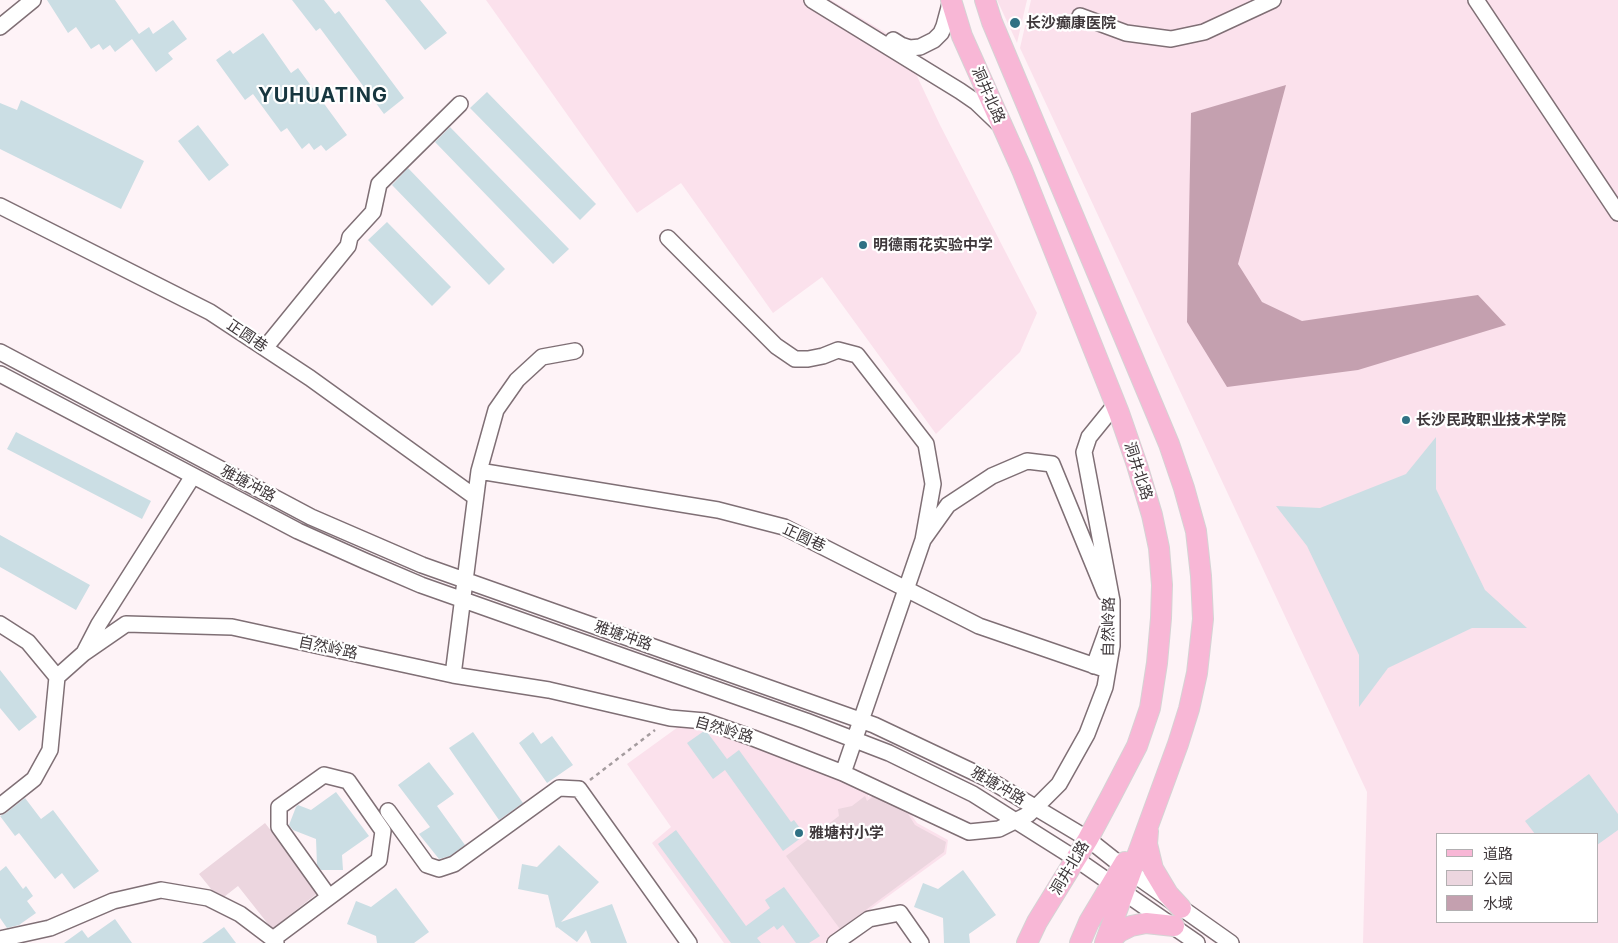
<!DOCTYPE html>
<meta charset="utf-8">
<style>
body{margin:0}
#map{position:relative;width:1618px;height:943px;overflow:hidden;background:#fef3f7;font-family:Inter,"Noto Sans SC",sans-serif}
canvas{display:block}
.legend{position:absolute;left:1436px;top:833px;width:162px;height:90px;box-sizing:border-box;background:#fff;border:1px solid #b2afb1;margin:0;padding:6px 9px;list-style:none;font-size:15px;color:#3f383b}
.legend li{display:flex;align-items:center;gap:10px;height:25px}
.legend b{width:25px;border:1px solid #b2afb1}
</style>
<div id="map">
<canvas width="1618" height="943"></canvas>
<ul class="legend">
<li><b style="height:6px;background:#f8b7d6"></b>道路</li>
<li><b style="height:14px;background:#ecd6df"></b>公园</li>
<li><b style="height:14px;background:#c4a0af"></b>水域</li>
</ul>
</div>
<script>
const c = document.querySelector('canvas').getContext('2d');
c.lineJoin = 'round';
function fillPath(path, color) { c.fillStyle = color; c.fill(path, 'evenodd'); }
const poly = rows => new Path2D(rows.map(r => 'M' + r).join(''));
function stroke(path, color, width, dash) { c.strokeStyle = color; c.lineWidth = width; c.lineCap = dash ? 'butt' : 'round'; c.setLineDash(dash || []); c.stroke(path); }
function write(font, color, halo, rows, align = 'center') {
  c.font = font + ' Inter,"Noto Sans SC",sans-serif'; c.lineWidth = 4.5; c.setLineDash([]); c.textBaseline = 'middle'; c.strokeStyle = halo; c.fillStyle = color; for (const [text, x, y, turn = 0] of rows) {
    c.save(); c.translate(x, y); c.rotate((+turn || 0) * Math.PI / 180); c.textAlign = isNaN(turn) ? turn : align; if (halo) c.strokeText(text, 0, 0); c.fillText(text, 0, 0); c.restore();
  }
}
fillPath(poly([
 [486,0,831,0,901,42,940,125,1037,313,1020,352,936,434,822,277,773,313,681,183,637,213],
 [997,0,1027,0,1017,43,998,2],
 [1031,0,1618,0,1618,943,1363,943,1367,792,1020,48],
 [1437,834,1597,834,1597,922,1437,922],
 [685,722,730,734,868,791,868,797,875,793,910,813,917,823,948,840,946,854,824,943,724,943,652,843,671,827,627,764]
]), '#fbe1ec');
fillPath(poly([
 [875,795,908,814,915,825,946,842,944,852,840,929,786,856,839,816,838,809,852,806,865,796,867,801],
 [265,823,319,892,272,929,238,886,220,900,199,874]
]), '#ecd6df');
fillPath(poly([
 [1286,85,1238,264,1262,302,1302,321,1478,295,1506,325,1358,370,1227,387,1187,322,1191,113]
]), '#c4a0af');
fillPath(poly([
 [47,0,115,0,139,34,149,27,153,34,173,20,187,39,168,53,173,59,156,72,132,39,115,52,110,45,103,50,99,44,91,49,76,27,68,33],
 [292,0,324,0,335,14,339,11,404,98,384,114,320,28,316,31],
 [385,0,420,0,447,33,425,50],
 [263,33,291,73,298,68,347,135,326,151,321,145,314,150,309,143,302,149,287,128,281,132,253,94,245,100,216,60,230,50,233,54],
 [487,92,596,204,580,220,470,108],
 [21,100,144,161,121,209,0,149,0,103,17,110],
 [198,125,229,165,209,181,178,141],
 [450,127,569,249,553,264,435,142],
 [408,168,505,269,489,285,392,185],
 [387,222,451,287,432,306,368,240],
 [16,432,151,501,142,519,7,449],
 [1436,437,1436,489,1485,590,1527,628,1472,628,1388,668,1359,707,1359,655,1307,546,1276,506,1320,508,1406,474],
 [0,535,90,585,76,610,0,567],
 [0,670,37,717,19,731,0,708],
 [704,731,707,732,727,759,739,750,791,822,794,820,805,835,783,851,725,770,713,779,687,743],
 [473,732,523,803,499,820,449,748],
 [533,732,541,744,552,736,573,765,547,783,519,743],
 [429,762,454,794,437,806,465,845,450,856,439,859,419,834,430,827,398,785],
 [1589,774,1618,814,1618,830,1597,845,1597,834,1535,834,1525,821],
 [336,792,369,836,342,855,343,870,321,870,317,865,316,839,293,830,289,825,296,807,298,805,311,810],
 [25,798,41,819,53,810,99,871,74,889,62,873,55,879,19,833,15,836,0,816,6,813],
 [676,830,746,926,770,908,765,900,784,887,820,936,809,943,796,943,783,925,777,930,774,926,757,938,761,943,731,943,658,844],
 [559,845,599,882,561,922,612,904,627,943,591,943,586,930,577,942,557,927,556,928,548,895,518,889,522,864,537,867],
 [6,866,23,889,26,886,33,896,27,901,36,913,19,925,7,928,0,918,0,871],
 [963,870,996,915,969,934,970,943,944,943,943,918,914,907,923,883,938,889],
 [396,888,429,932,414,943,377,943,376,936,347,924,356,901,371,907],
 [115,919,132,943,64,943,82,930,88,938],
 [224,927,236,943,202,943]
]), '#cbdee4');
const minor = poly([
 [812,0,960,91,976,102,998,123],
 [1476,0,1618,213],
 [1080,16,1126,33,1171,39,1204,32,1273,0],
 [0,27,33,0],
 [893,40,901,45,910,48,920,47,934,40,941,33,944,26,951,0],
 [0,206,210,312,310,378,475,497],
 [668,238,776,346,795,359,808,359,823,356,838,350,857,355,926,444,933,484,923,540,948,505,992,476,1027,461,1052,464,1105,593],
 [265,348,348,246,350,237,373,212,379,184,460,104],
 [0,352,311,517,422,565,874,725,986,778,1088,839,1122,866,1231,943],
 [0,374,298,531,365,561,421,585,806,721,889,753,973,794,1076,859,1197,943],
 [479,471,718,510,784,527,979,626,1104,669],
 [0,624,28,642,57,677,84,653,126,624,232,627,453,675,549,690,670,718,705,721,753,738,843,773,969,832,999,829,1029,814,1059,784,1087,734,1105,687,1112,646,1112,601,1084,452,1089,437,1115,405],
 [85,651,99,624,193,476],
 [1094,666,1107,630],
 [453,675,479,471,496,410,517,380,542,357,575,351],
 [843,773,923,540],
 [0,806,34,779,50,750,57,677],
 [388,811,427,865,439,869,454,864,559,788,579,789,689,943],
 [0,939,50,928,113,901,161,890,208,898,240,914,273,939,276,943],
 [273,939,379,860,383,831,348,781,324,775,279,807,279,827,329,897,273,939],
 [835,943,869,919,900,913,921,943]
]);
const major = poly([
 [951,0,962,36,1022,170,1119,413,1137,465,1152,515,1159,548,1162,585,1161,618,1157,663,1150,708,1137,746,1111,796,1088,839,1037,922,1027,943],
 [985,0,992,22,1169,444,1184,488,1196,531,1201,576,1203,619,1197,673,1189,709,1178,744,1105,943],
 [1148,831,1147,844,1153,869,1168,894,1181,908],
 [1080,943,1089,922,1125,862],
 [1108,943,1119,932,1131,926,1146,923,1174,926]
]);
stroke(minor, '#7f6f75', 18);
stroke(major, '#d5d3d4', 22);
stroke(poly([
 [590,780,655,730]
]), '#a59c9f', 2.5, [4, 4]);
stroke(minor, '#fff', 15);
stroke(major, '#f8b7d6', 20);
for (const [x, y, r, color] of [
 [1015,23,6,"#307184"],
 [863,245,5,"#307184"],
 [1406,420,5,"#307184"],
 [799,833,5,"#307184"]
]) { const dot = new Path2D(); dot.arc(x, y, r, 0, 2 * Math.PI); c.fillStyle = color; c.fill(dot); stroke(dot, '#fff', 2); }
write('bold 15px', '#3f383b', '#fff', [
 ["长沙癫康医院",1026,23],
 ["明德雨花实验中学",873,245],
 ["长沙民政职业技术学院",1416,420],
 ["雅塘村小学",809,833]
], 'left');
write('15px', '#3f383b', '#fff', [
 ["洞井北路",988,95,66],
 ["正圆巷",247,336,34],
 ["洞井北路",1138,471,72],
 ["雅塘冲路",248,484,28],
 ["正圆巷",804,538,25],
 ["自然岭路",1109,627,-89],
 ["雅塘冲路",623,636,19],
 ["自然岭路",328,648,12],
 ["自然岭路",724,730,16],
 ["雅塘冲路",998,786,30],
 ["洞井北路",1070,868,-59]
]);
c.letterSpacing = '1px';
write('bold 20px', '#17363f', '#fff', [
 ["YUHUATING",323,96]
]);
c.letterSpacing = '0px';
</script>
